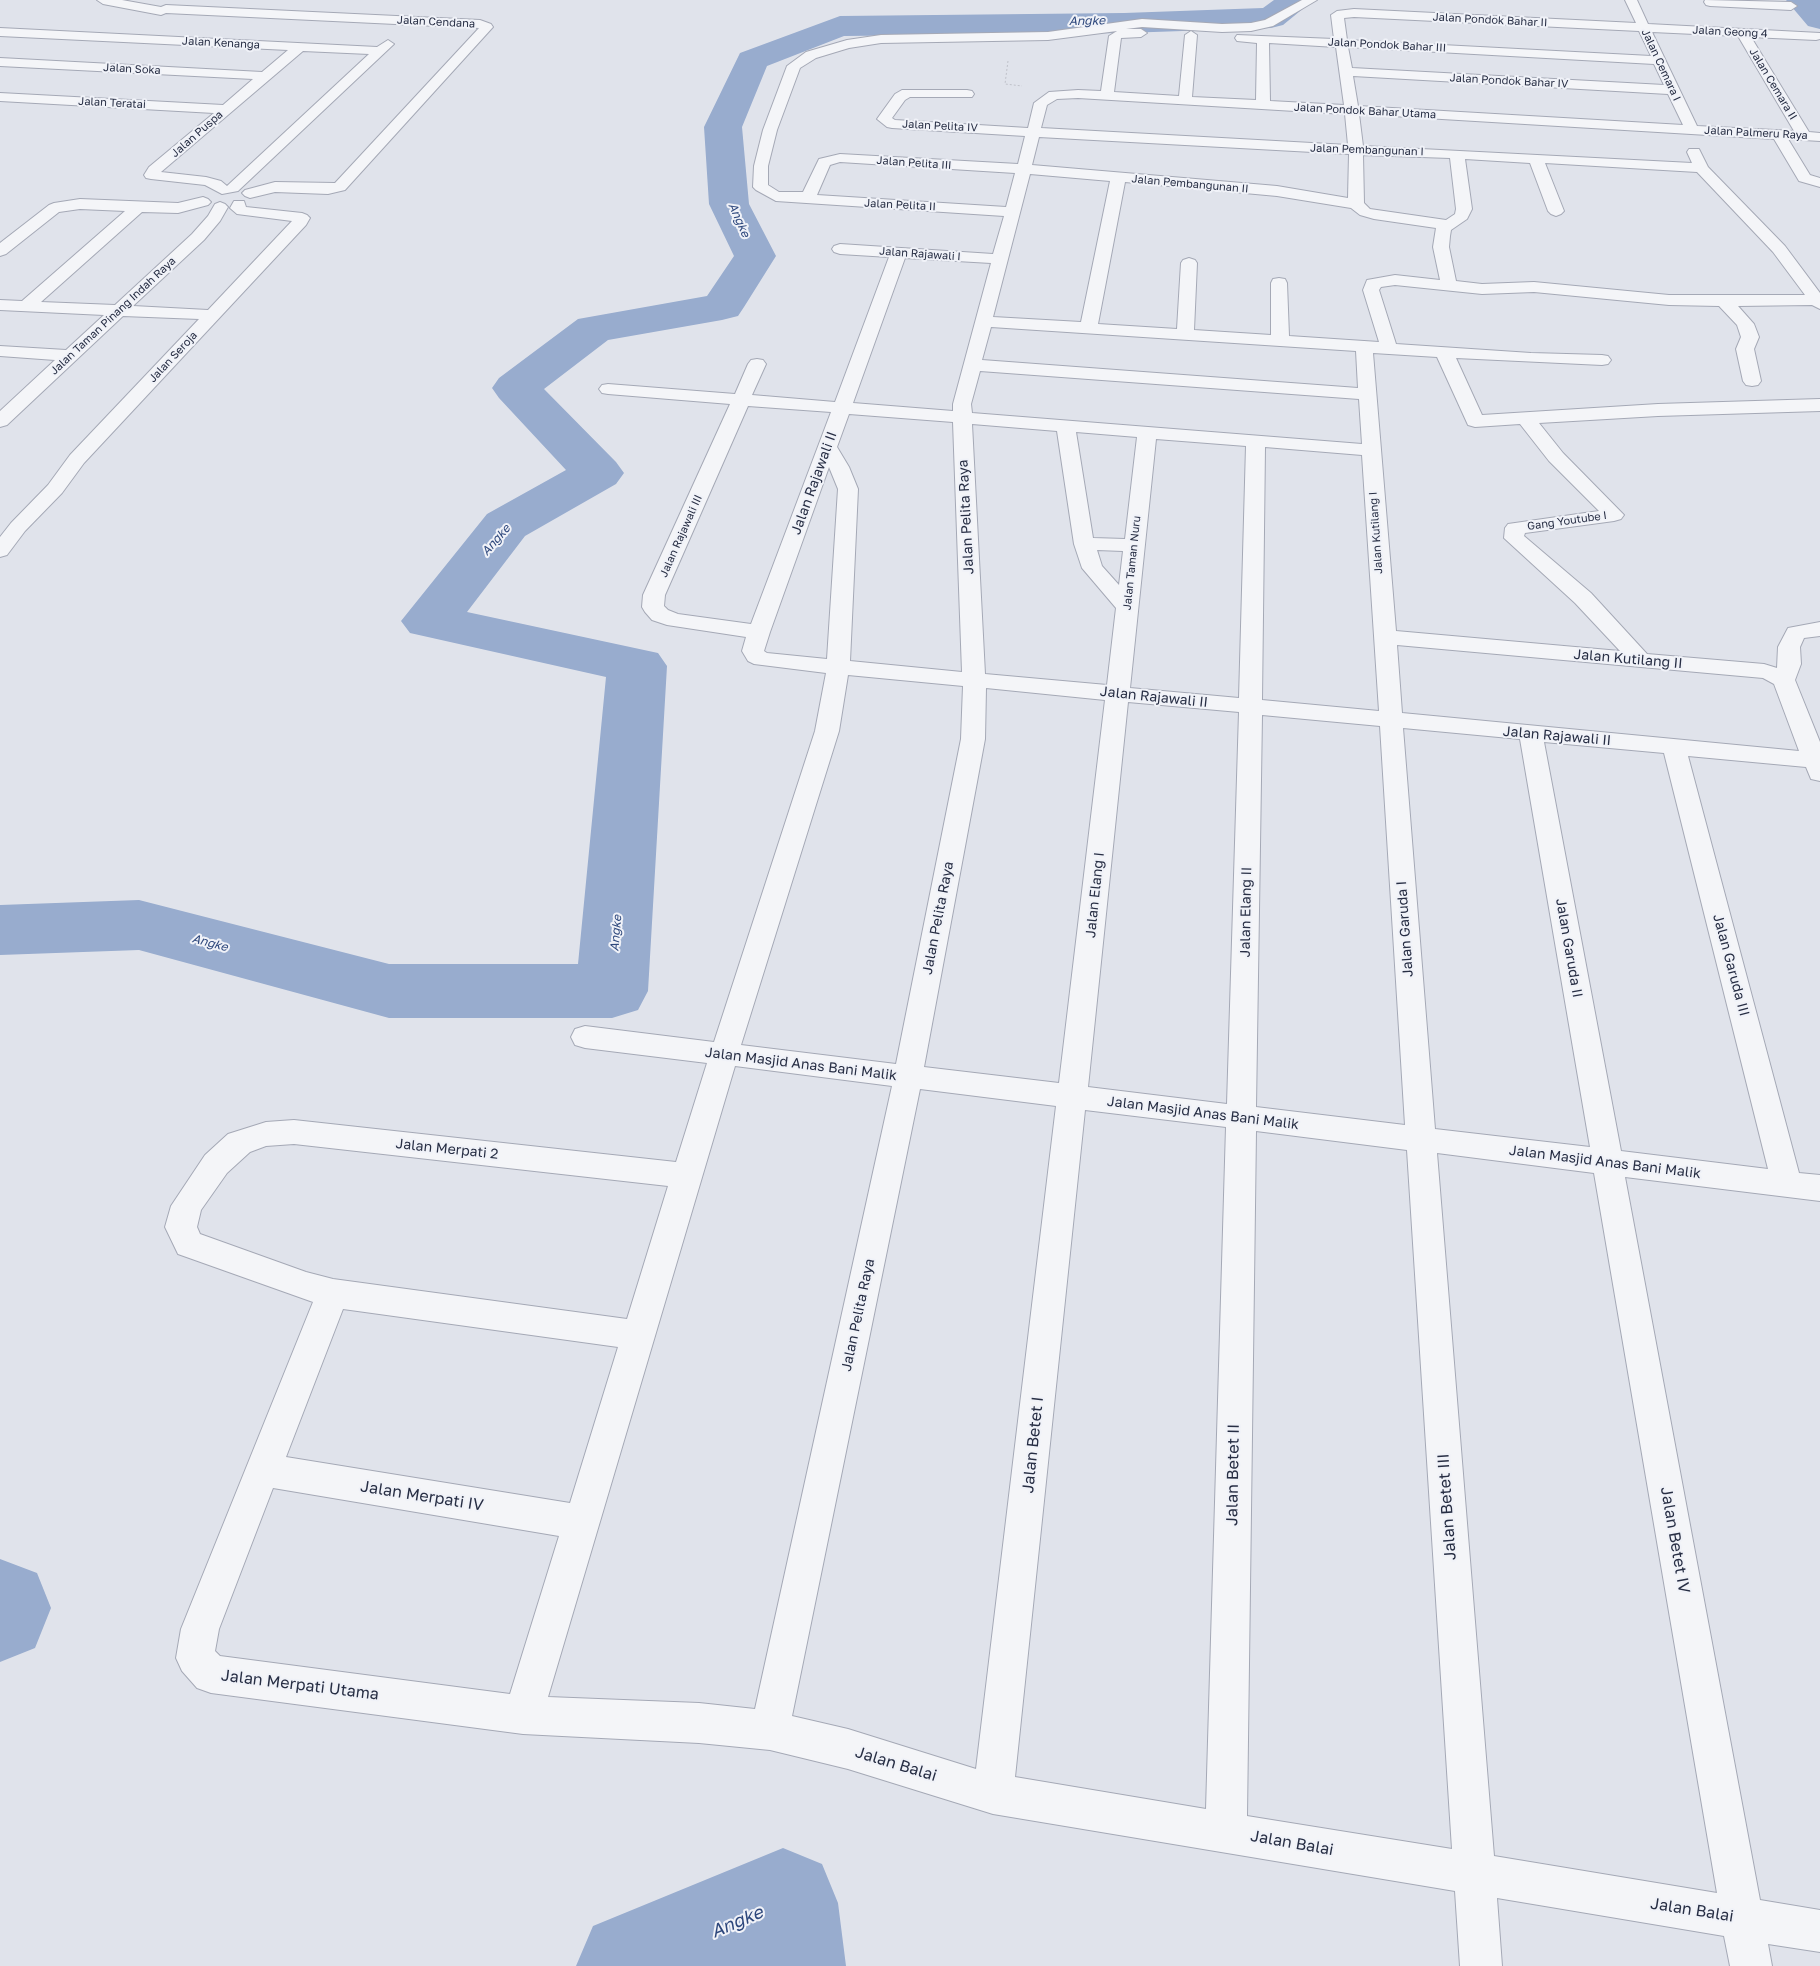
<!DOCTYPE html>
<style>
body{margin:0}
canvas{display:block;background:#e0e3eb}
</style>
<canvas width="1820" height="1966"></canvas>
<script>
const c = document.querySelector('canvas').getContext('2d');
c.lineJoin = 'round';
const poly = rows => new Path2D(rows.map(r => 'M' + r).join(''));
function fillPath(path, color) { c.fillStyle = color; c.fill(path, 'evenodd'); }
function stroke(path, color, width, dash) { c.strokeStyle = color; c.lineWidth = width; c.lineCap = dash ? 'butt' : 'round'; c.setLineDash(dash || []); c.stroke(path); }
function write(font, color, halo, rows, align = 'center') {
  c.font = font + ' "Golos Text",sans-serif'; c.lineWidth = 4; c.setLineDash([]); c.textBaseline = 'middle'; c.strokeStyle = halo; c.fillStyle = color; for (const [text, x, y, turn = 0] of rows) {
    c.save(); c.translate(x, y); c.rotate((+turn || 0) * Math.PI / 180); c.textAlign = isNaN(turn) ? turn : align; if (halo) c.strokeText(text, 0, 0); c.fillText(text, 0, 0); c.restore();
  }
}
fillPath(poly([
 [1274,0,1310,0,1305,7,1283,25,1271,28,1124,33,844,36,767,66,742,127,749,204,776,256,744,307,738,316,722,320,608,340,544,389,616,462,624,473,616,484,525,536,467,612,658,653,667,666,648,991,638,1010,612,1018,389,1018,139,950,0,955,0,905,139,900,389,964,578,964,606,677,410,633,401,621,487,514,566,470,499,398,492,388,499,378,578,319,707,296,734,256,709,204,704,127,740,53,840,16,1124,13,1263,8,1274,0],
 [1786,0,1820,0,1820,29,1808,26,1786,0],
 [0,1559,37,1573,51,1608,35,1648,0,1662,0,1559],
 [783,1848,822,1864,838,1903,846,1966,576,1966,593,1926,783,1848]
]), '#98acce');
const minor = poly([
 [97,0,122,0,161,7,166,5,480,20,491,24,493,27,345,190,328,194,275,192,250,198,245,196,242,193,245,190,275,182,335,183,479,28,166,13,161,15,103,4,97,0],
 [1302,0,1317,0,1273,26,1251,31,1222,32,1142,27,1126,29,1141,29,1147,33,1141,37,1121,38,1114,92,1179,96,1185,35,1191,31,1197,35,1192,97,1256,100,1257,43,1237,41,1235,38,1237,35,1334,39,1331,15,1337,11,1354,9,1636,23,1625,0,1637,0,1648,24,1820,33,1820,39,1816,40,1751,37,1809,132,1820,133,1820,141,1788,139,1810,175,1820,178,1820,187,1799,181,1774,139,1359,114,1363,146,1692,163,1687,152,1689,149,1699,149,1708,167,1785,246,1820,293,1820,309,1812,305,1738,306,1754,324,1759,337,1754,349,1761,381,1758,385,1752,386,1746,385,1743,381,1736,349,1741,337,1737,325,1719,306,1669,305,1534,292,1482,294,1395,285,1381,287,1379,290,1396,344,1531,353,1602,355,1608,356,1611,360,1608,364,1602,365,1456,358,1482,415,1658,404,1820,399,1820,411,1658,416,1539,423,1563,453,1624,515,1621,519,1614,521,1525,533,1524,536,1591,593,1647,654,1764,664,1777,668,1778,647,1788,628,1820,622,1820,636,1804,638,1800,647,1801,664,1795,680,1820,742,1820,781,1811,779,1806,767,1688,756,1799,1173,1820,1175,1820,1201,1625,1177,1760,1900,1820,1910,1820,1952,1768,1944,1772,1966,1730,1966,1724,1936,1497,1898,1502,1966,1460,1966,1455,1891,993,1814,848,1769,770,1750,699,1743,523,1734,211,1693,197,1688,182,1671,176,1658,181,1629,313,1302,178,1254,165,1227,171,1206,205,1155,228,1134,266,1122,294,1120,676,1162,707,1063,585,1048,575,1045,571,1037,575,1029,585,1026,714,1042,815,731,826,673,754,664,748,661,742,651,746,637,667,625,652,620,645,612,642,607,643,595,730,404,608,394,602,393,599,389,602,385,608,384,735,394,748,364,751,360,757,359,763,360,766,364,752,395,835,402,889,257,840,254,834,252,832,249,834,246,840,244,993,254,1004,216,776,201,756,190,753,187,754,166,763,130,787,66,806,52,847,40,881,35,1048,32,1142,19,1222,24,1251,23,1265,20,1302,0],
 [1354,17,1639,31,1651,56,1347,40,1344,18,1354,17],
 [1117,31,1109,36,1101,91,1078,90,1049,92,1034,103,1028,128,895,120,892,118,905,100,910,97,972,97,974,94,972,91,967,90,902,90,895,94,877,119,887,127,892,128,1025,136,1018,164,840,154,819,159,803,192,779,192,768,185,768,166,777,130,800,68,816,58,849,48,881,43,1048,40,1117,31],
 [1652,32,1738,36,1794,131,1697,126,1652,32],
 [1269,43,1336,47,1344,105,1270,101,1269,43],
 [1348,47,1654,64,1664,85,1352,68,1348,47],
 [1353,76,1668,94,1683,125,1358,106,1353,76],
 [1078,98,1345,114,1348,145,1041,128,1047,105,1057,99,1078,98],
 [1039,137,1349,154,1348,198,1277,186,1032,165,1039,137],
 [1363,155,1450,158,1456,209,1455,214,1446,220,1370,209,1364,203,1363,155],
 [1465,159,1530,163,1548,211,1551,214,1556,216,1561,214,1564,211,1545,163,1697,172,1773,252,1805,295,1669,295,1534,282,1482,284,1456,281,1449,247,1450,236,1451,230,1467,219,1472,209,1465,159],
 [840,162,1015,173,1006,207,817,195,830,165,840,162],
 [1030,174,1110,181,1081,322,993,317,1030,174],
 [1125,182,1277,196,1351,208,1360,215,1374,219,1436,228,1433,247,1440,280,1395,275,1367,280,1363,290,1379,342,1289,336,1287,283,1285,279,1279,278,1273,279,1271,283,1271,335,1194,330,1197,263,1195,260,1189,258,1183,260,1181,263,1177,329,1098,324,1125,182],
 [905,258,991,263,953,404,953,411,853,403,905,258],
 [991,327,1356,351,1358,388,982,360,991,327],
 [1373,353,1437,357,1468,425,1475,427,1520,424,1549,461,1599,511,1508,524,1505,528,1504,538,1575,603,1620,651,1396,631,1373,353],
 [980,371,1359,399,1362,444,972,413,971,404,980,371],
 [748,406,831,412,751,624,678,614,668,610,664,606,665,595,748,406],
 [849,414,953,422,962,672,850,661,858,489,849,467,837,447,849,414],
 [972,424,1057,431,1074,544,1082,568,1116,608,1107,685,985,674,972,424],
 [1076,432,1137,437,1125,539,1093,538,1076,432],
 [1156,439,1246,446,1239,698,1130,688,1156,439],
 [1265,447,1362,455,1379,711,1262,700,1265,447],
 [829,467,838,489,827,659,767,653,764,651,770,632,829,467],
 [1097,550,1123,551,1119,585,1102,566,1097,550],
 [1397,645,1763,678,1774,684,1799,751,1402,713,1397,645],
 [848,675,963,686,961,739,896,1064,741,1045,839,731,848,675],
 [986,688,1105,700,1059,1083,924,1067,985,739,986,688],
 [1128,702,1239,712,1227,1104,1088,1087,1128,702],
 [1262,715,1380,726,1405,1125,1256,1107,1262,715],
 [1403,728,1520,739,1590,1147,1435,1129,1403,728],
 [1544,742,1664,753,1768,1169,1621,1151,1544,742],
 [735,1066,892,1086,755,1709,699,1703,548,1697,735,1066],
 [920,1089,1056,1106,976,1769,848,1729,792,1716,920,1089],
 [1085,1110,1226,1127,1206,1809,1015,1777,1085,1110],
 [1256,1131,1407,1150,1452,1849,1247,1816,1256,1131],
 [294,1144,668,1186,627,1319,333,1279,306,1272,200,1234,197,1227,201,1210,227,1173,250,1152,266,1146,294,1144],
 [1437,1153,1594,1173,1717,1893,1494,1856,1437,1153],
 [343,1309,618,1347,570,1503,286,1457,343,1309],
 [273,1488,559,1536,510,1694,220,1656,215,1651,219,1629,273,1488],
 [1705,0,1791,2,1797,6,1791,10,1710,6,1706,5,1704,2,1705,0],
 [0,28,377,47,388,40,394,44,238,191,222,194,205,185,151,179,146,178,144,175,149,167,214,113,0,101,0,93,223,105,253,79,0,66,0,58,262,72,288,50,0,36,0,28],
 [303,51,369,54,227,186,221,181,206,177,161,172,303,51],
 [203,197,208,199,211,202,208,205,178,213,142,212,41,302,115,305,192,234,208,216,215,204,220,202,225,204,228,207,220,221,204,240,133,306,208,310,292,221,237,214,230,208,234,201,244,201,246,207,302,213,307,215,310,218,306,225,84,463,62,493,25,531,7,555,0,557,0,537,11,523,48,485,70,455,199,319,123,316,7,425,0,427,0,411,55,360,0,356,0,346,66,350,104,315,0,310,0,300,22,301,125,211,80,209,59,212,6,254,0,256,0,243,49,205,54,203,80,199,178,203,203,197]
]);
stroke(minor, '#a5a9b6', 2);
stroke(poly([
 [1008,61,1005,84,1022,86]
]), '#bfc1c9', 1, [2, 2]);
fillPath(minor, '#f4f5f8');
write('11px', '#272e44', '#f0f2f8', [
 ["Jalan Pondok Bahar II",1490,20,3],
 ["Jalan Cendana",436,22,3],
 ["Jalan Geong 4",1730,32,3],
 ["Jalan Kenanga",221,43,3],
 ["Jalan Pondok Bahar III",1387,45,3],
 ["Jalan Cemara I",1661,65,65],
 ["Jalan Soka",132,69,3],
 ["Jalan Pondok Bahar IV",1509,81,3],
 ["Jalan Cemara II",1773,84,59],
 ["Jalan Teratai",112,103,3],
 ["Jalan Pondok Bahar Utama",1365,111,3],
 ["Jalan Pelita IV",940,126,3],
 ["Jalan Palmeru Raya",1756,133,3],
 ["Jalan Puspa",197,134,-41],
 ["Jalan Pembangunan I",1367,150,2],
 ["Jalan Pelita III",914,163,4],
 ["Jalan Pembangunan II",1190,184,5],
 ["Jalan Pelita II",900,205,3],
 ["Jalan Rajawali I",920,254,4],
 ["Jalan Taman Pinang Indah Raya",113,316,-43],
 ["Jalan Seroja",173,357,-47],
 ["Gang Youtube I",1567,521,-8],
 ["Jalan Kutilang I",1376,533,-94],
 ["Jalan Rajawali III",681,536,-66],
 ["Jalan Taman Nuru",1132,563,-84]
]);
write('italic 12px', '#2d477c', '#f0f2f8', [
 ["Angke",1087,21,-1],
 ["Angke",739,220,66],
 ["Angke",496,540,-49],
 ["Angke",616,933,-85],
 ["Angke",210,943,15]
]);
write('14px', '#272e44', '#f0f2f8', [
 ["Jalan Rajawali II",814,483,-70],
 ["Jalan Pelita Raya",966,517,-93],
 ["Jalan Kutilang II",1628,659,5],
 ["Jalan Rajawali II",1154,697,6],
 ["Jalan Rajawali II",1557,736,5],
 ["Jalan Elang I",1095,895,-84],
 ["Jalan Elang II",1246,912,-89],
 ["Jalan Pelita Raya",938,918,-79],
 ["Jalan Garuda I",1405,929,-94],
 ["Jalan Garuda II",1569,948,80],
 ["Jalan Garuda III",1731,965,75],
 ["Jalan Masjid Anas Bani Malik",801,1064,7],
 ["Jalan Masjid Anas Bani Malik",1203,1113,7],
 ["Jalan Merpati 2",447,1149,6],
 ["Jalan Masjid Anas Bani Malik",1605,1162,7],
 ["Jalan Pelita Raya",858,1315,-78]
]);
write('16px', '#272e44', '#f0f2f8', [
 ["Jalan Betet I",1033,1445,-84],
 ["Jalan Betet II",1233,1475,-89],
 ["Jalan Merpati IV",422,1496,9],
 ["Jalan Betet III",1447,1507,-94],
 ["Jalan Betet IV",1675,1540,80],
 ["Jalan Merpati Utama",300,1685,7],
 ["Jalan Balai",896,1764,17],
 ["Jalan Balai",1292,1843,10],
 ["Jalan Balai",1692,1910,9]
]);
write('italic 18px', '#2d477c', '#f0f2f8', [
 ["Angke",737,1922,-23]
]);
</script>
